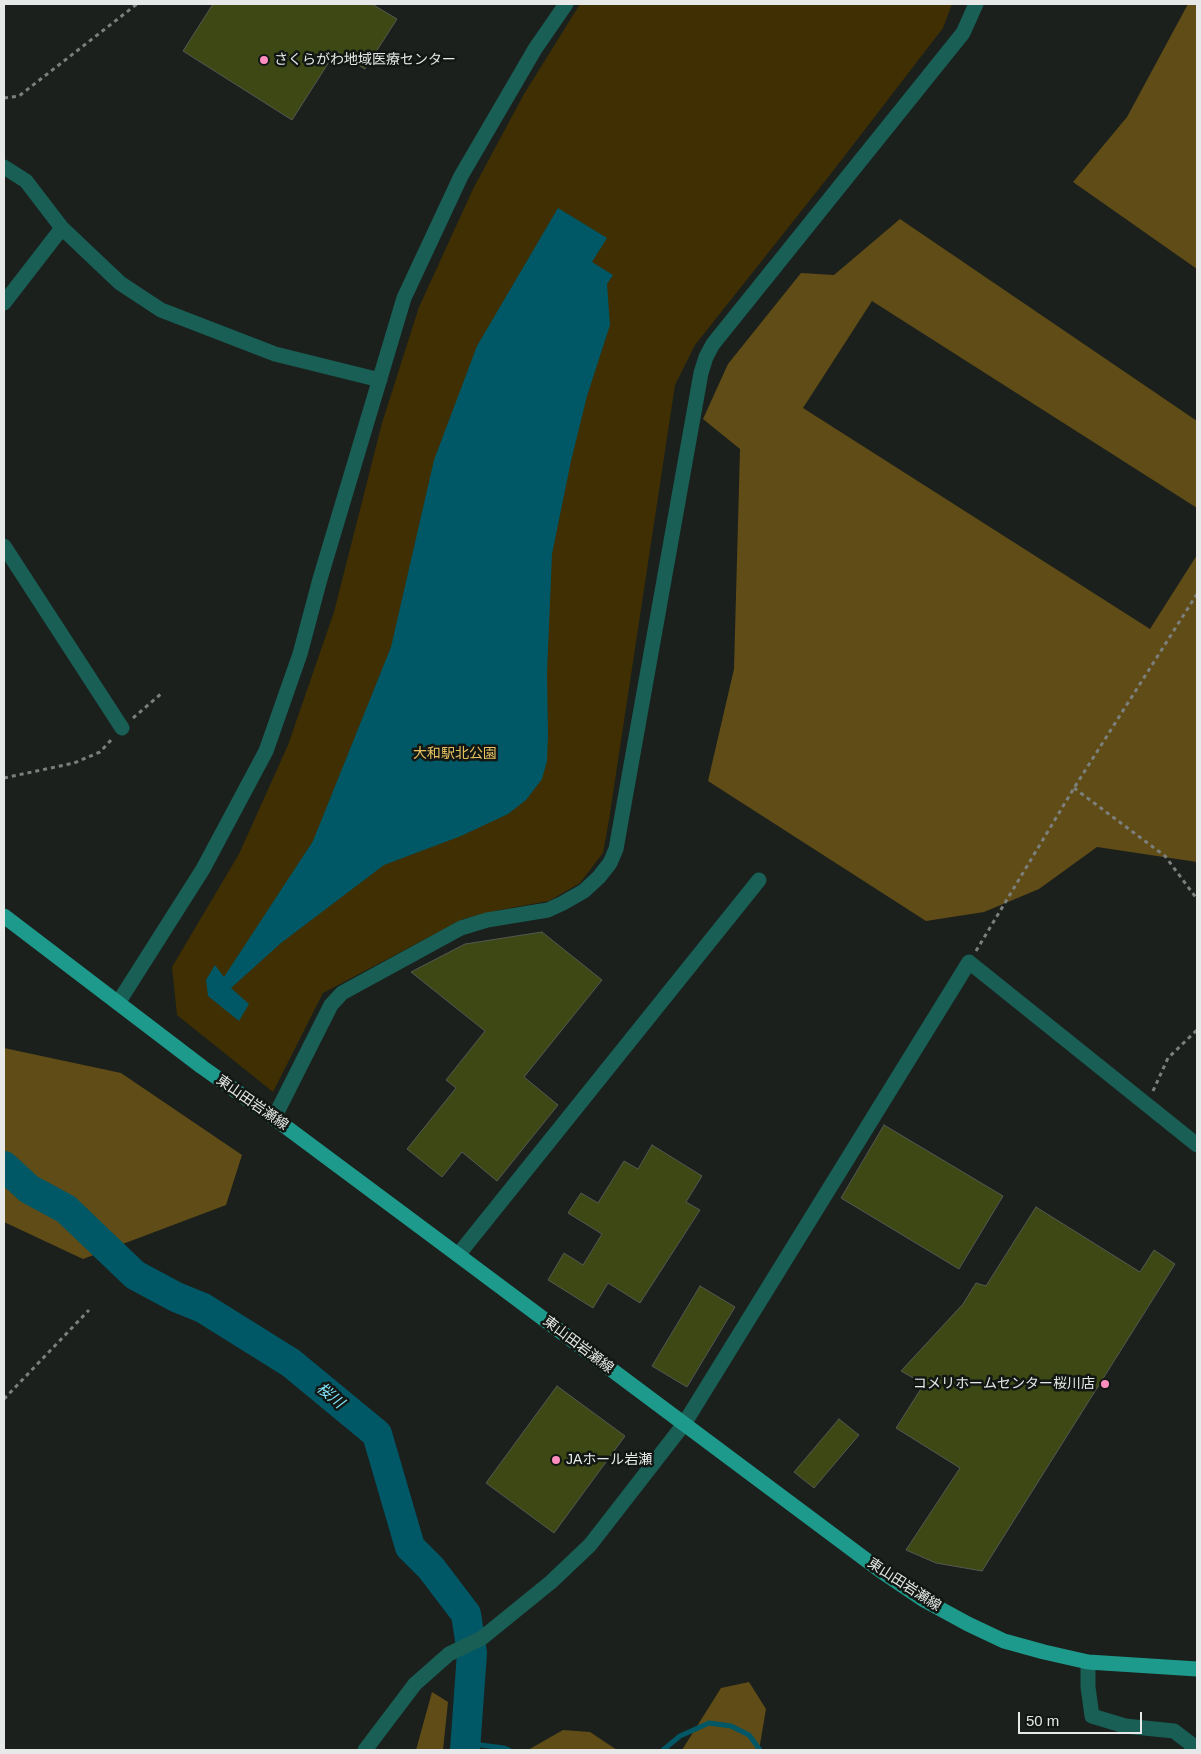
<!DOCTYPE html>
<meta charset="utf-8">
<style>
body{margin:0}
#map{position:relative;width:1201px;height:1754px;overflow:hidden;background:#1b201c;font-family:Helvetica,sans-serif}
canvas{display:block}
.frame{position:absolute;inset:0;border:5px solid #e6e9e7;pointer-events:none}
.scale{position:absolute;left:1018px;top:1712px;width:124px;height:22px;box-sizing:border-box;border:2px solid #e6e9e7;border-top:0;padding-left:6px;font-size:15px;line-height:18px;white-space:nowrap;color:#e6e9e7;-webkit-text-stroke:4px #121713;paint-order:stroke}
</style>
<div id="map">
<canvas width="1201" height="1754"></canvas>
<div class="frame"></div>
<div class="scale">50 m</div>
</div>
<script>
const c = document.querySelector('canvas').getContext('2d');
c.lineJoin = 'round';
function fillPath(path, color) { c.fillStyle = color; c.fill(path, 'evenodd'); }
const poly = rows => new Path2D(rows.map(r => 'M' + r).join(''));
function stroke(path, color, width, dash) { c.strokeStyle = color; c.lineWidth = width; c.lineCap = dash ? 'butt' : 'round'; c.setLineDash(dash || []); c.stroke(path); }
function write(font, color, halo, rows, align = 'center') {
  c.font = font + ' Helvetica,"Noto Sans JP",sans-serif'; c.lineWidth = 5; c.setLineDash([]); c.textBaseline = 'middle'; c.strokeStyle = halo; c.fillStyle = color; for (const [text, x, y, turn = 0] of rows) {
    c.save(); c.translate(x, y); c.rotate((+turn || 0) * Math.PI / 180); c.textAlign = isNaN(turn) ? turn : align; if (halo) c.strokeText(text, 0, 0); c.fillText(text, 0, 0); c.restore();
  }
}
fillPath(poly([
 [580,4,952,4,943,28,833,171,695,345,675,385,609,820,603,853,580,883,549,901,499,910,463,919,323,993,273,1092,177,1015,172,967,239,854,288,745,334,612,382,423,419,307,473,189,524,94]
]), '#3f2f02');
fillPath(poly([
 [1188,4,1197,4,1197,269,1073,182,1127,117],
 [900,219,1197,421,1197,508,872,301,803,408,1150,629,1197,555,1197,862,1097,847,1039,889,984,912,926,921,708,781,734,669,740,449,703,419,728,364,801,273,834,275],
 [4,1048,121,1073,242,1155,226,1205,83,1259,4,1222],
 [749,1682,766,1709,759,1750,682,1750,721,1688],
 [432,1692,448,1702,443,1750,416,1750],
 [563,1730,590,1732,617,1750,528,1750]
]), '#604c17');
fillPath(poly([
 [558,208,607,238,592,262,613,275,607,284,610,325,587,396,571,461,552,554,547,673,548,735,547,761,542,779,526,800,508,814,461,836,384,865,281,943,231,988,249,1004,239,1021,208,996,206,980,215,965,224,977,313,841,391,647,434,460,477,346]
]), '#005766');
stroke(poly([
 [465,1743,504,1748,509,1750],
 [663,1750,680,1736,709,1723,731,1726,749,1735,760,1750]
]), '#005766', 5);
stroke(poly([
 [4,1166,29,1189,66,1209,135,1275,176,1297,203,1308,291,1363,377,1434,410,1547,431,1568,466,1614,472,1653,465,1750]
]), '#005766', 30);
const building = poly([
 [213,4,372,4,397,19,365,69,336,51,292,120,183,51,213,4],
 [542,932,602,980,524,1077,558,1105,497,1181,462,1152,442,1177,407,1149,456,1088,446,1080,485,1031,411,972,465,944,542,932],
 [884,1125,1003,1196,959,1269,841,1198,884,1125],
 [652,1145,702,1176,686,1202,700,1210,640,1303,608,1283,593,1308,548,1280,564,1253,583,1265,602,1234,568,1213,581,1193,598,1203,624,1161,638,1169,652,1145],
 [1036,1207,1140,1272,1154,1250,1175,1264,982,1571,936,1563,906,1550,960,1468,896,1428,924,1384,901,1371,963,1304,976,1283,986,1286,1036,1207],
 [700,1286,735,1307,687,1387,652,1366,700,1286],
 [557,1386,625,1436,554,1533,486,1483,557,1386],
 [839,1419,859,1435,814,1488,794,1472,839,1419]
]);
fillPath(building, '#3d4815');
stroke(building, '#565852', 1);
stroke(poly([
 [4,98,19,96,137,4],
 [133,718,162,693],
 [4,778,74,763,100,752,112,739],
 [1074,788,1165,856,1197,899],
 [976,951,1074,788,1197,594],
 [1153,1091,1168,1058,1197,1030],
 [4,1399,89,1310]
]), '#7c807d', 3, [4, 4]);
stroke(poly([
 [4,167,26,181,62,228,120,283,161,310,275,354,380,380],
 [4,303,62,228],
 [4,546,122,728],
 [118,1003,203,869,266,751,300,654,320,579,404,298,461,176,535,49,566,4],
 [274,1118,331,1005,342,993,461,928,487,920,548,910,563,903,584,891,599,877,610,863,616,849,701,373,706,357,713,344,963,33,976,4],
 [458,1255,759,880],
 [1088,1662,1088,1687,1092,1716,1125,1726,1174,1731,1191,1744,1192,1750],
 [365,1750,415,1684,449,1654,482,1638,551,1582,590,1545,684,1424,969,962,1197,1145]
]), '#195f56', 15);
stroke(poly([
 [4,916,202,1067,274,1118,458,1255,881,1571,924,1600,968,1624,1004,1641,1044,1652,1088,1662,1197,1669]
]), '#1e9a8c', 15);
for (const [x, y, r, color] of [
 [264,60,5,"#fd8ebf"],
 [1105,1384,5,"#fd8ebf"],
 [556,1460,5,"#fd8ebf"]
]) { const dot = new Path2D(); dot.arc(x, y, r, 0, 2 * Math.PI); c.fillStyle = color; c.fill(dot); stroke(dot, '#121713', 2); }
write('14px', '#e6e9e7', '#121713', [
 ["さくらがわ地域医療センター",274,60],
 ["コメリホームセンター桜川店",1095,1384,"right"],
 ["JAホール岩瀬",566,1460]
], 'left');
write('14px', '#e7c161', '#121713', [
 ["大和駅北公園",455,754]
]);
write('14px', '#e6e9e7', '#121713', [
 ["東山田岩瀬線",252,1103,35],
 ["東山田岩瀬線",578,1345,37],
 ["東山田岩瀬線",904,1585,33]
]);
write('italic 15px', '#82e5fc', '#121713', [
 ["桜川",330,1396,39]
]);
</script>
